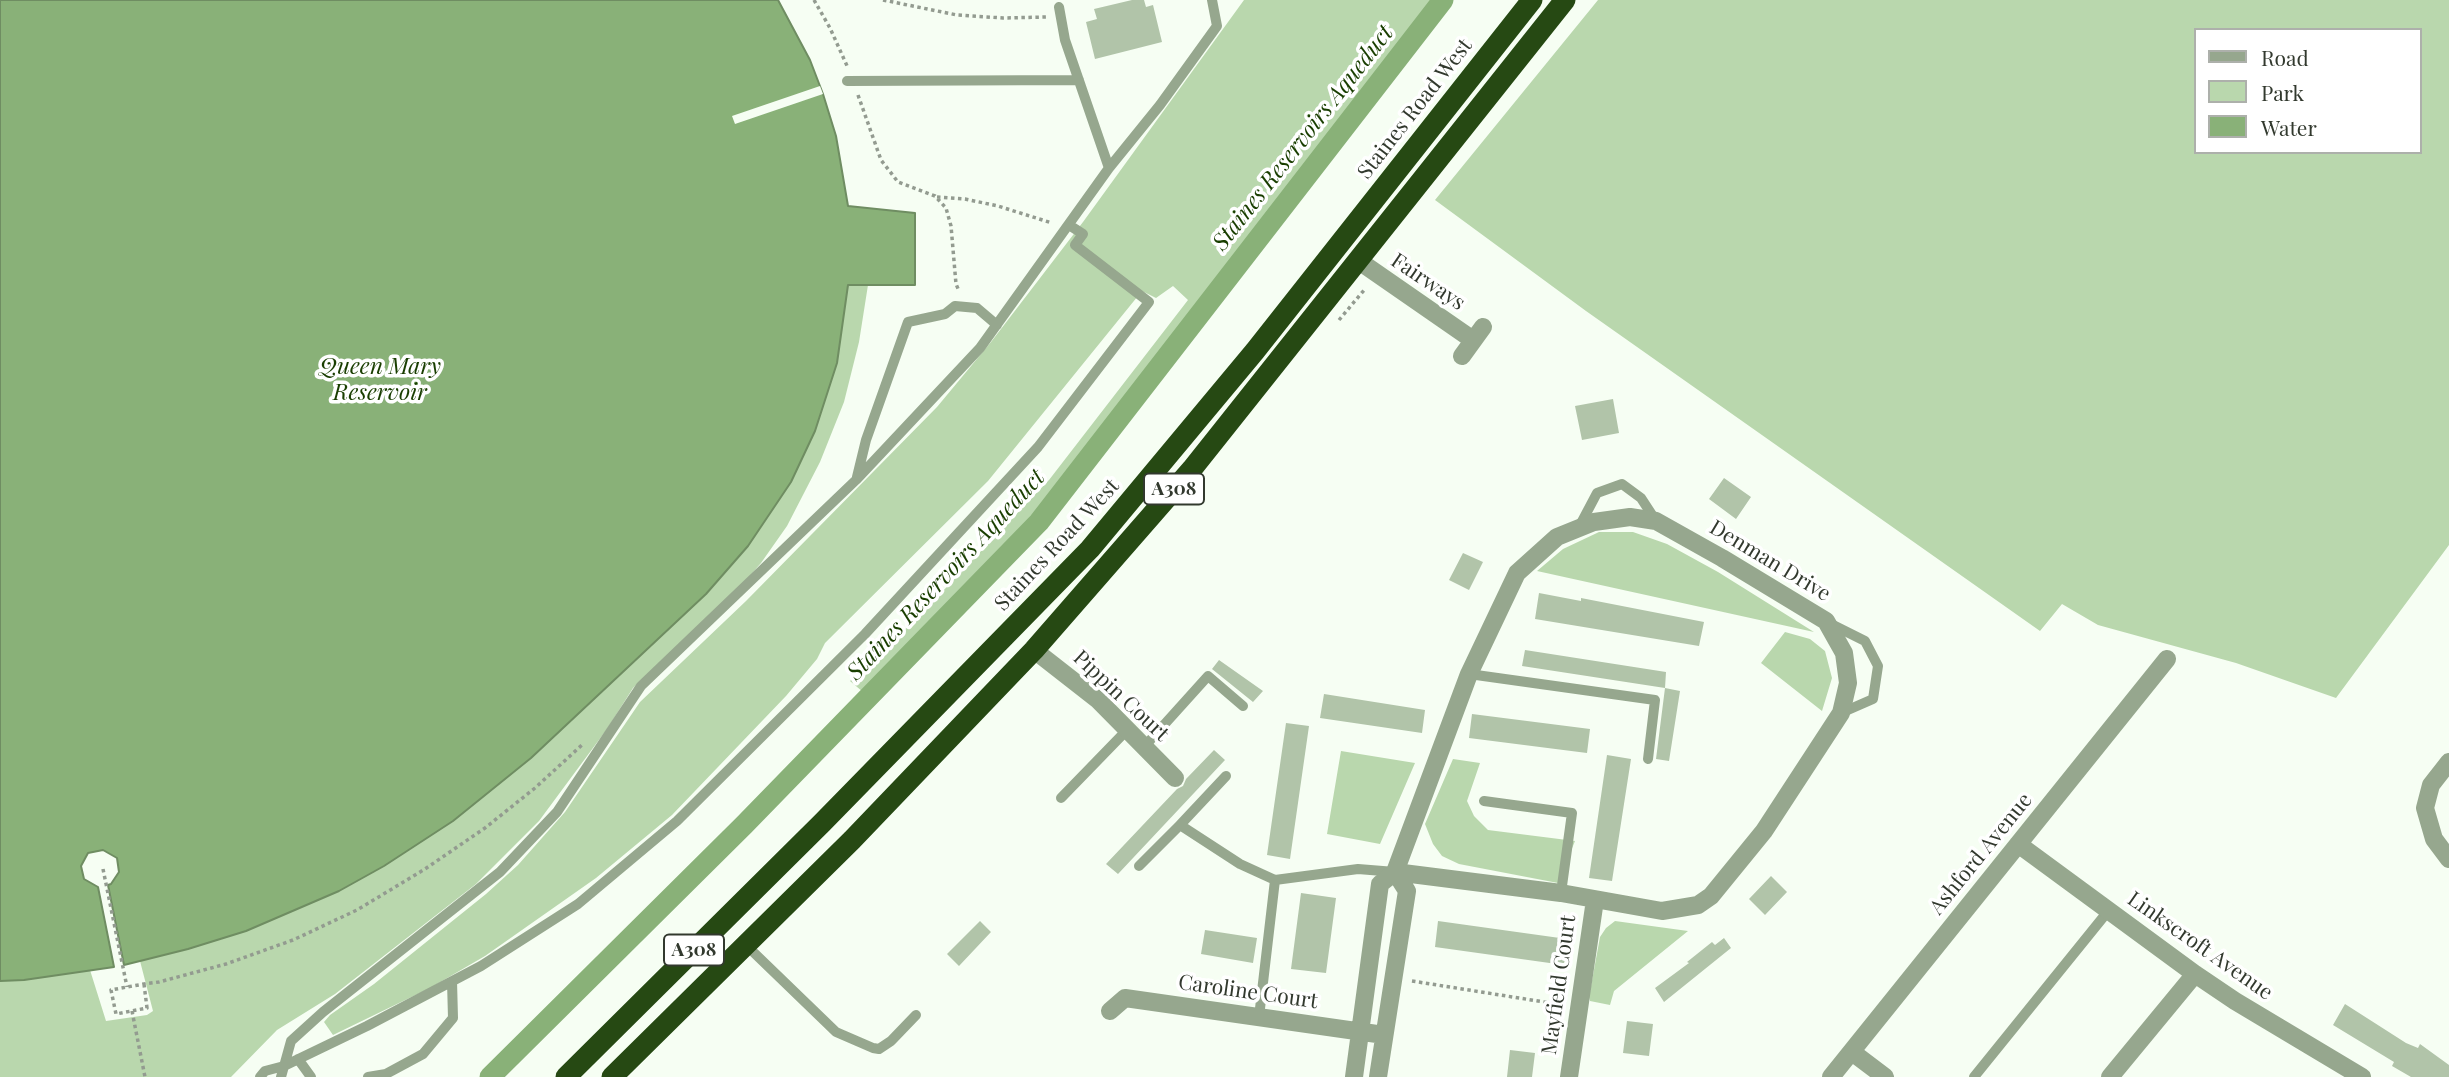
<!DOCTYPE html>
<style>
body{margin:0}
#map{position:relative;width:2449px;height:1077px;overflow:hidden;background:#f6fef3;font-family:"Playfair Display",serif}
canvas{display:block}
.legend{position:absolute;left:2194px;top:28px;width:228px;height:126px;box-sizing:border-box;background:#fff;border:2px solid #adb0ab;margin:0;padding:9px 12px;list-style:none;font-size:21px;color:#32392e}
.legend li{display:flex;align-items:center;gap:14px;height:35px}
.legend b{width:35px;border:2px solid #adb0ab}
</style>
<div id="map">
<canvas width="2449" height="1077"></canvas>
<ul class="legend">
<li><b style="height:9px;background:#96a78e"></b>Road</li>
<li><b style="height:19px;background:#b9d7ad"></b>Park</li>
<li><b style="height:19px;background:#89b178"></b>Water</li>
</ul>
</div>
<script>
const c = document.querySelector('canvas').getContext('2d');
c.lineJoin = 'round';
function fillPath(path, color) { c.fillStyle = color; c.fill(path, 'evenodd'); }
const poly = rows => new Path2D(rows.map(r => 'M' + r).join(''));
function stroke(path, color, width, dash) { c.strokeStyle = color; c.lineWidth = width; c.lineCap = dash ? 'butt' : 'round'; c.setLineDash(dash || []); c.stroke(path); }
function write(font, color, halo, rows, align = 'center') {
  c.font = font + ' "Playfair Display",serif'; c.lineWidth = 7; c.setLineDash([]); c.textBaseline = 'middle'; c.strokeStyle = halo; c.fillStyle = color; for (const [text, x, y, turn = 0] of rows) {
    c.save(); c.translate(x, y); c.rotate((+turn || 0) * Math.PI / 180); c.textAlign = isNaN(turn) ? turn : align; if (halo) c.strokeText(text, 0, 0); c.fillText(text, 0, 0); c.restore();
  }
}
fillPath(poly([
 [1244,0,1437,0,1036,514,863,692,850,681,919,616,1049,480,1188,300,1173,286,1156,298,1142,291,988,481,825,643,817,659,786,696,672,815,596,878,485,956,430,988,333,1035,324,1022,330,1015,374,984,486,894,518,865,565,812,640,702,746,601,937,407,991,342,1083,222],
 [1598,0,2449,0,2449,545,2336,698,2236,663,2098,625,2062,604,2040,631,1586,311,1435,200],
 [2195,30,2419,30,2419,152,2195,152],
 [848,285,868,285,859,342,844,402,820,462,787,526,761,563,740,587,633,688,607,729,539,821,476,884,335,994,277,1030,231,1077,0,1077,0,981,24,980,90,970,106,1021,147,1015,153,1011,140,961,189,949,246,931,339,891,384,866,453,821,531,758,706,594,748,546,837,363],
 [1599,532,1633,532,1667,544,1718,572,1814,632,1537,571,1563,549],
 [1785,632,1810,639,1825,651,1832,678,1822,711,1761,663],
 [1341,751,1415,763,1380,844,1327,834],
 [1453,759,1480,763,1467,801,1474,816,1488,830,1575,841,1558,883,1459,864,1442,856,1433,844,1425,824],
 [1615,921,1688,931,1614,991,1610,1005,1590,1001,1589,997,1600,937,1606,928]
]), '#b9d7ad');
const water = poly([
 [0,0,778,0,810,60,823,94,836,136,848,206,915,213,915,285,848,285,837,363,815,431,791,482,748,546,706,594,531,758,453,821,384,866,339,891,246,931,188,949,124,965,108,885,111,884,119,872,117,858,103,850,88,853,81,866,84,879,98,887,114,967,24,980,0,981,0,0]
]);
fillPath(water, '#89b178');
stroke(water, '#6f8d62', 2);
fillPath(poly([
 [820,86,823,94,735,124,732,116]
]), '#f6fef3');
stroke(poly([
 [490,1077,744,825,1039,522,1443,0]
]), '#89b178', 21);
fillPath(poly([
 [1132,0,1144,0,1146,7,1153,5,1162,42,1095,59,1086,22,1097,19,1094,9],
 [1613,399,1619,433,1582,440,1575,406],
 [1724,478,1751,497,1736,519,1709,499],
 [1463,553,1483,562,1469,590,1449,580],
 [1539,593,1581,601,1581,598,1704,622,1699,646,1535,619],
 [1525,650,1666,672,1665,688,1522,666],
 [1219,660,1263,691,1253,702,1212,669],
 [1665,688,1680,691,1669,761,1656,759],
 [1324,694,1425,710,1422,733,1320,718],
 [1472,714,1590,729,1587,753,1469,738],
 [1286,723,1309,726,1290,859,1267,855],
 [1214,750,1225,760,1118,874,1106,864,1177,789,1183,786,1186,779],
 [1607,755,1631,759,1612,881,1589,878],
 [1771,876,1787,892,1765,915,1749,899],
 [1301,893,1336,898,1326,973,1291,969],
 [980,921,991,932,959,966,947,954],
 [1438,921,1567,939,1564,965,1435,947],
 [1205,930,1257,938,1253,963,1201,954],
 [1724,938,1731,948,1664,1002,1655,988,1689,963,1687,962,1712,942,1715,945],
 [2345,1004,2406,1043,2418,1048,2420,1044,2449,1065,2449,1077,2411,1077,2392,1066,2394,1062,2333,1025],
 [1627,1021,1653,1024,1649,1056,1623,1053],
 [1510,1050,1535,1053,1532,1077,1507,1077]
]), '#b1c4a9');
stroke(poly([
 [814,0,830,28,848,68],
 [883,0,957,15,1003,18,1047,17],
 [858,95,881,160,898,182,935,196,946,208,951,226,956,284,959,291],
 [937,197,965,199,998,206,1052,223],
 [1339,320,1365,289],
 [103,869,127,987],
 [1412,981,1563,1005],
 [144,984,147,1008,116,1014,111,990,127,987,144,984,159,982,226,964,293,940,357,910,425,869,485,828,535,788,583,744],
 [132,1011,145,1077]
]), '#939b90', 3.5, [3.5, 3.5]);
stroke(poly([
 [1059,7,1065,40,1109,168],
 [847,81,1079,80],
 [857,477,866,440,908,322,945,314,955,306,977,308,997,325],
 [1579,527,1597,493,1622,484,1641,498,1656,521],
 [1829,623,1865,641,1878,666,1873,699,1841,713],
 [1469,674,1655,700,1648,759],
 [1144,747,1208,676,1243,706],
 [1226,776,1180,825,1240,864,1275,880,1358,869,1395,872],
 [1061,798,1127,730],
 [1484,801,1572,813,1561,893],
 [1139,866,1180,825],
 [747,946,836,1032,873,1048,879,1049,891,1041,916,1015],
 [1259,1017,1275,880],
 [298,1059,311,1077],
 [260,1077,265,1071,284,1066,367,1026,481,966,578,904,677,821,865,634,1038,447,1149,302,1075,245,1083,234,1069,225],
 [281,1077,291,1041,323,1012,500,872,557,812,641,686,856,480,980,348,1109,168,1160,105,1217,26,1212,0],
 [368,1077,386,1074,423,1054,453,1018,452,981],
 [1974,1077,2109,910]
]), '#96a78e', 10);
stroke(poly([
 [1359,261,1473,340],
 [1462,356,1483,327],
 [1034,650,1098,700,1175,778],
 [2449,762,2431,785,2425,808,2434,839,2449,859],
 [2018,844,2195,974,2235,1001,2362,1077],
 [1110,1011,1125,998,1384,1035],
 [1852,1052,1885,1077],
 [1354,1077,1380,884,1395,872,1469,674,1517,573,1557,537,1594,522,1630,517,1656,521,1722,558,1826,621,1844,653,1848,683,1841,713,1764,831,1711,896,1698,905,1662,911,1561,893,1395,872],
 [1378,1077,1407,891,1395,872],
 [1569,1077,1595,900],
 [1831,1077,2167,659],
 [2110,1077,2195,974]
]), '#96a78e', 18);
stroke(poly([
 [566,1077,822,823,1090,549,1255,351,1532,0],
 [612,1077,852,840,1034,650,1192,469,1565,0]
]), '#264913', 21);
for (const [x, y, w] of [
 [1174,489,60],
 [694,950,60]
]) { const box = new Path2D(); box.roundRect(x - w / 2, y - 15.5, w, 31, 5); c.fillStyle = '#fff'; c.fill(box); stroke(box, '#32392e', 2); }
write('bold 19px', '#32392e', null, [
 ["A308",1174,489],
 ["A308",694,950]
]);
write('21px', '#32392e', '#fff', [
 ["Staines Road West",1415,109,-52],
 ["Fairways",1428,282,34],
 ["Staines Road West",1057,545,-47],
 ["Denman Drive",1770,561,31],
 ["Pippin Court",1121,696,43],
 ["Ashford Avenue",1981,854,-51],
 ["Linkscroft Avenue",2200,946,35],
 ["Mayfield Court",1559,985,-82],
 ["Caroline Court",1248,992,8]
]);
write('italic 23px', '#193e00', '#fff', [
 ["Staines Reservoirs Aqueduct",1303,138,-52],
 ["Queen Mary",380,367],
 ["Reservoir",380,393],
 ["Staines Reservoirs Aqueduct",946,575,-47]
]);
</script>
